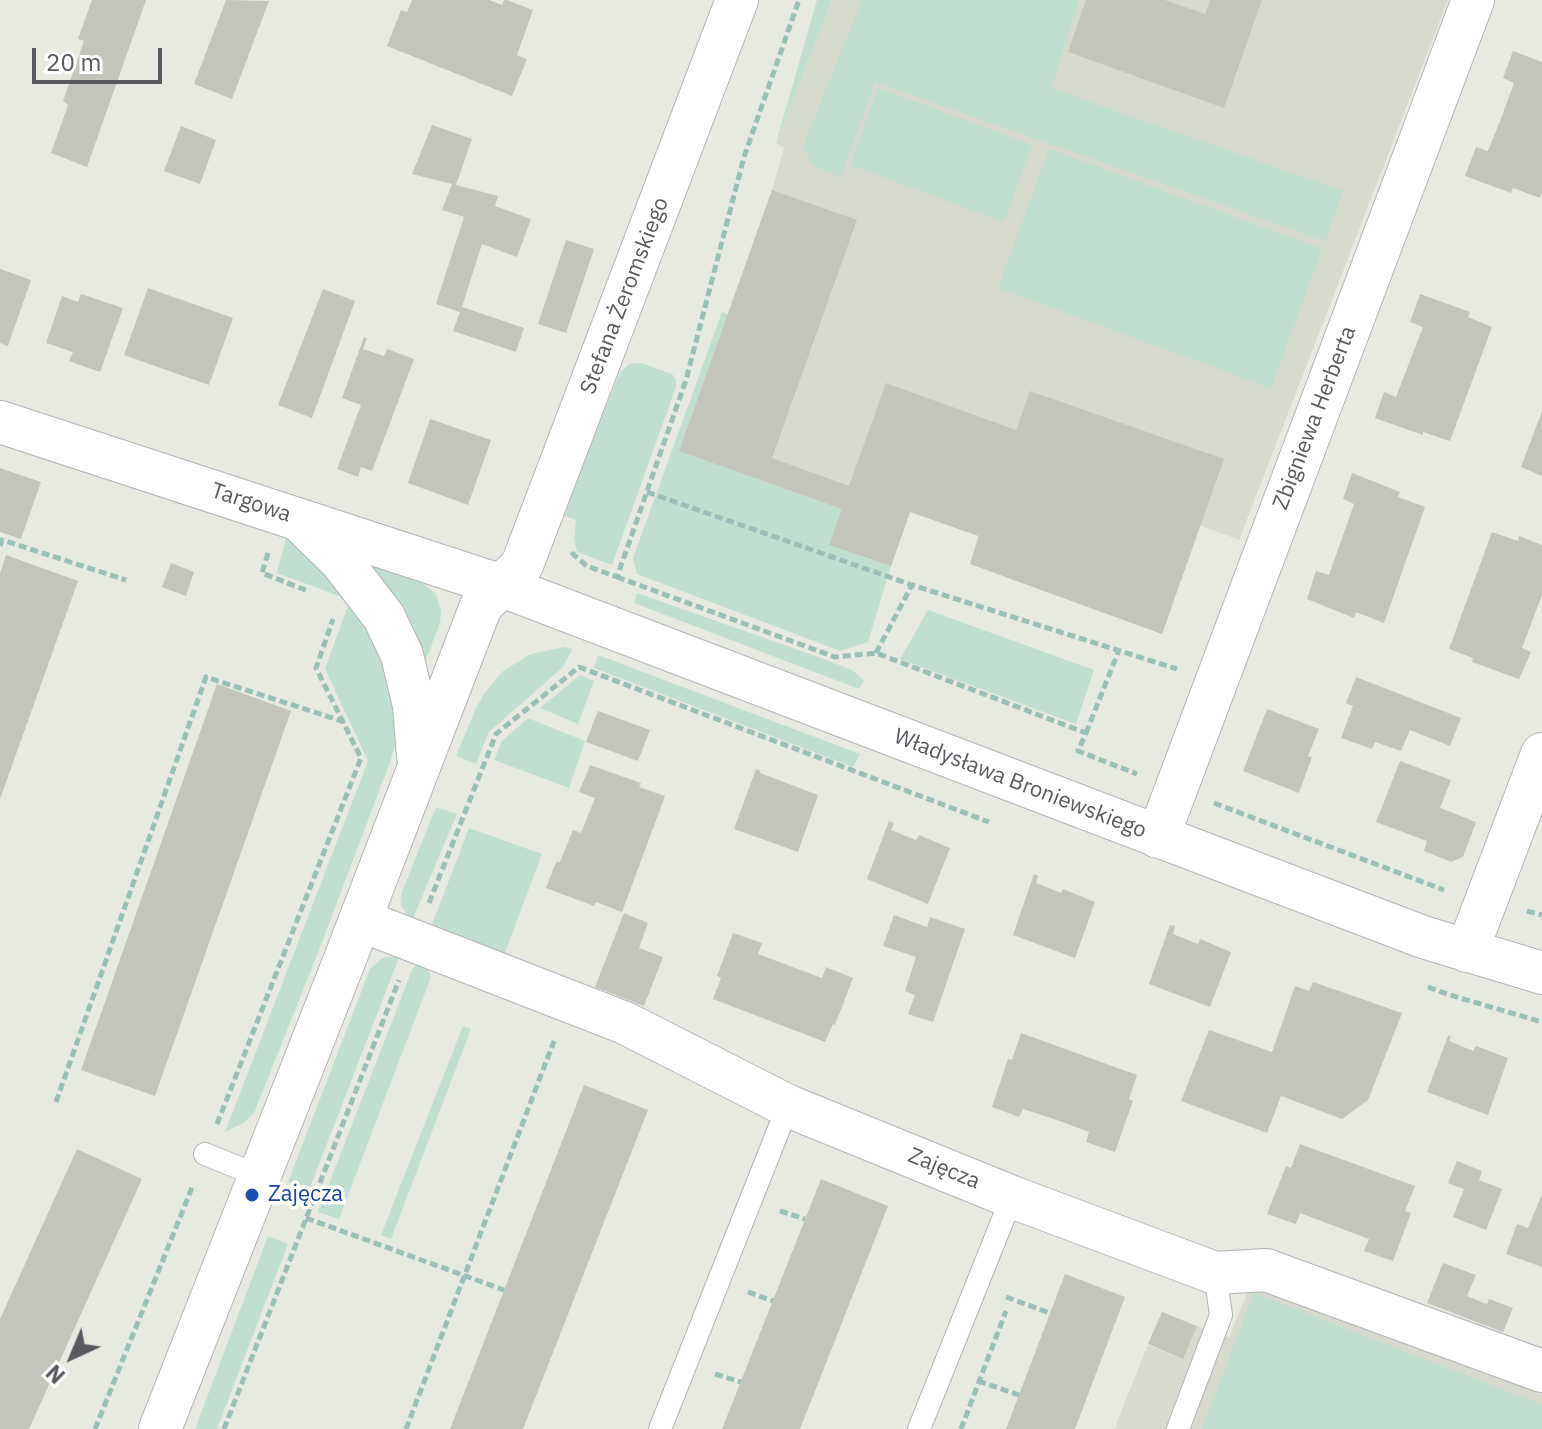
<!DOCTYPE html>
<meta charset="utf-8">
<style>
body{margin:0}
#map{position:relative;width:1542px;height:1429px;overflow:hidden;background:#e7eae1;font-family:"IBM Plex Sans",sans-serif}
canvas{display:block}
.north{position:absolute;left:32px;top:1317px;width:80px;height:80px;-webkit-text-stroke:6px #fff;paint-order:stroke;rotate:224deg;font-size:22px;font-weight:700;line-height:32px;text-align:center;color:#5a595f}
.north::after{content:'';display:block;margin:auto;width:28px;height:36px;background:#5a595f;clip-path:polygon(50% 0,100% 100%,50% 72%,0 100%)}
.scale{position:absolute;left:32px;top:48px;width:130px;height:36px;box-sizing:border-box;border:4px solid #5a595f;border-top:0;padding-left:10px;font-size:24px;line-height:28px;white-space:nowrap;color:#5a595f;-webkit-text-stroke:6px #fff;paint-order:stroke}
</style>
<div id="map">
<canvas width="1542" height="1429"></canvas>
<div class="north">N</div>
<div class="scale">20 m</div>
</div>
<script>
const c = document.querySelector('canvas').getContext('2d');
c.lineJoin = 'round';
function fillPath(path, color) { c.fillStyle = color; c.fill(path, 'evenodd'); }
const poly = rows => new Path2D(rows.map(r => 'M' + r).join(''));
function stroke(path, color, width, dash) { c.strokeStyle = color; c.lineWidth = width; c.lineCap = dash ? 'butt' : 'round'; c.setLineDash(dash || []); c.stroke(path); }
function write(font, color, halo, rows, align = 'center') {
  c.font = font + ' "IBM Plex Sans",sans-serif'; c.lineWidth = 7; c.setLineDash([]); c.textBaseline = 'middle'; c.strokeStyle = halo; c.fillStyle = color; for (const [text, x, y, turn = 0] of rows) {
    c.save(); c.translate(x, y); c.rotate((+turn || 0) * Math.PI / 180); c.textAlign = isNaN(turn) ? turn : align; if (halo) c.strokeText(text, 0, 0); c.fillText(text, 0, 0); c.restore();
  }
}
fillPath(poly([
 [832,0,1448,0,1239,540,1200,525,1162,634,970,564,978,536,910,512,891,566,830,545,679,451,772,190,784,148,776,143],
 [1251,1284,1542,1390,1542,1429,1114,1429,1148,1345,1182,1359,1197,1326,1229,1337]
]), '#d6dacf');
fillPath(poly([
 [817,0,832,0,776,143],
 [862,0,1079,0,1051,88,1343,191,1325,241,875,82,841,177,813,166,803,147],
 [878,88,1032,145,1004,222,850,165],
 [1049,149,1322,249,1271,388,998,288],
 [722,312,728,315,679,451,842,509,830,545,891,566,868,642,840,651,637,574,633,558],
 [641,363,672,374,676,379,676,387,612,565,577,552,574,539,576,520,562,515,620,372,629,364],
 [286,538,307,550,329,568,357,602,370,623,393,666,399,696,399,719,396,743,390,762,319,950,254,1113,245,1122,225,1132,368,761,325,669,350,600,277,573],
 [358,561,419,580,436,594,441,611,440,623,421,673],
 [637,593,821,658,852,670,864,680,859,689,634,603],
 [928,610,1094,670,1076,724,900,659],
 [564,647,573,649,562,668,489,732,476,764,456,756,476,708,484,694,503,671,531,654],
 [598,655,725,703,860,754,853,767,594,668],
 [580,675,594,681,578,724,540,708],
 [528,718,585,741,569,788,494,760,502,741],
 [436,807,457,814,413,918,409,916,401,906,402,892],
 [469,828,542,854,504,955,431,927],
 [400,955,309,1190,288,1182,370,969,382,958],
 [419,961,427,968,431,977,339,1219,318,1212,412,970],
 [463,1026,471,1029,391,1239,381,1235],
 [268,1236,288,1244,217,1429,195,1429],
 [1254,1293,1542,1405,1542,1429,1202,1429]
]), '#c0dfd0');
fillPath(poly([
 [92,0,146,0,87,167,51,153,68,105,63,101,84,41,78,39],
 [226,0,269,1,232,99,194,84],
 [412,0,489,0,502,5,504,0,507,0,533,10,517,55,527,59,512,96,387,46,401,10,407,12],
 [1086,0,1165,0,1205,14,1210,0,1262,0,1224,108,1068,52],
 [1513,51,1542,62,1542,193,1540,198,1513,188,1511,193,1465,176,1476,147,1488,151,1502,116,1514,83,1503,78],
 [432,125,472,139,456,185,498,196,495,206,531,219,517,257,482,244,462,307,524,328,516,352,453,331,460,312,436,304,464,217,442,210,452,184,412,174],
 [181,126,216,140,200,184,164,171],
 [772,190,857,220,772,458,849,486,886,383,1016,430,1030,391,1224,459,1162,634,970,564,979,536,910,512,891,566,829,545,842,509,679,451],
 [566,240,594,249,566,333,538,324],
 [0,269,31,280,8,346,0,343],
 [148,288,233,318,209,385,124,355],
 [323,289,355,301,312,418,278,405],
 [81,294,123,308,100,372,69,361,73,352,46,343,62,296,78,302],
 [1420,294,1470,312,1468,317,1492,327,1450,441,1423,432,1423,435,1375,418,1384,392,1396,397,1423,327,1410,322],
 [364,337,367,338,363,349,384,356,387,349,414,359,372,471,361,467,358,477,337,469,361,405,342,398],
 [1542,411,1542,476,1521,467],
 [430,419,491,440,468,505,408,483],
 [0,468,41,482,21,539,0,532],
 [1352,473,1400,492,1398,497,1425,507,1384,623,1356,612,1354,618,1307,599,1316,571,1329,575,1354,504,1343,499],
 [1492,532,1518,541,1519,536,1542,545,1542,595,1522,648,1531,652,1519,679,1472,662,1473,658,1449,649],
 [6,555,78,581,0,799,0,573],
 [171,563,194,572,186,596,162,587],
 [1356,677,1461,718,1450,746,1410,730,1401,751,1375,742,1372,749,1341,738,1353,706,1346,703],
 [217,684,291,711,155,1096,81,1070],
 [1267,709,1319,729,1308,756,1312,757,1299,793,1243,771],
 [598,711,650,730,638,761,586,742],
 [1400,761,1451,780,1440,808,1476,822,1463,857,1451,862,1424,851,1427,841,1376,822],
 [590,765,641,783,639,787,665,796,622,912,596,902,594,906,546,888,556,862,560,862,573,830,581,833,595,798,579,792],
 [756,769,760,771,760,773,818,795,798,852,734,829],
 [889,821,894,823,891,830,916,840,919,835,950,848,928,904,867,879],
 [1034,874,1038,876,1036,883,1061,893,1063,889,1095,902,1075,958,1013,935],
 [624,913,648,923,639,948,663,957,644,1006,595,987],
 [894,915,927,927,930,917,965,929,933,1022,908,1014,915,995,905,991,916,957,883,946],
 [1170,925,1175,926,1173,934,1198,944,1200,939,1231,952,1210,1007,1149,984],
 [733,933,762,943,758,954,822,978,826,967,853,978,835,1025,833,1024,825,1042,713,999,721,978,717,976],
 [1313,982,1402,1013,1368,1100,1342,1119,1281,1096,1267,1133,1181,1101,1209,1030,1272,1052,1295,986,1309,991],
 [1021,1033,1137,1075,1129,1099,1133,1101,1115,1152,1086,1142,1089,1132,1057,1120,1023,1109,1019,1117,992,1107,1008,1059,1012,1060],
 [1448,1036,1451,1036,1449,1041,1473,1051,1476,1046,1508,1058,1488,1115,1427,1092],
 [584,1085,648,1110,523,1429,450,1429],
 [1300,1144,1415,1186,1405,1211,1411,1213,1393,1261,1364,1251,1369,1239,1300,1213,1296,1224,1267,1214,1286,1166,1291,1168],
 [77,1149,142,1179,29,1429,0,1429,0,1319],
 [1457,1161,1482,1171,1479,1180,1502,1189,1486,1230,1453,1217,1464,1189,1448,1183],
 [821,1179,888,1206,800,1429,722,1429],
 [1542,1194,1542,1267,1506,1254,1517,1224,1528,1228],
 [1443,1263,1476,1275,1467,1296,1487,1304,1489,1299,1513,1308,1503,1332,1427,1303],
 [1065,1274,1125,1297,1075,1429,1006,1429],
 [1162,1312,1197,1326,1183,1359,1148,1344]
]), '#c3c5bd');
const lane = poly([
 [205,1154,259,1176],
 [660,1429,788,1106],
 [919,1429,1012,1197],
 [1178,1429,1221,1315,1215,1273]
]);
const street = poly([
 [0,422,502,586,1423,937,1542,973],
 [302,523,341,561,384,617,402,655,414,706,418,756],
 [1158,837,1473,0],
 [360,920,625,1023,788,1106,1012,1197,1215,1273,1266,1270,1542,1371],
 [1467,951,1542,754],
 [160,1429,345,959,481,606,522,565,737,0]
]);
stroke(lane, '#b4b3b9', 24);
stroke(street, '#b4b3b9', 44);
stroke(poly([
 [647,492,912,585,1177,669],
 [0,546,2,540,126,580],
 [572,552,573,554,587,566,617,577,686,380,744,157,799,0],
 [268,553,262,573,308,591],
 [617,577,835,657,876,653,1086,733,1078,751,1137,774],
 [876,653,912,585],
 [1086,733,1119,650],
 [1214,803,1444,890],
 [429,903,496,734,579,667,989,822],
 [1527,911,1542,915],
 [1428,987,1450,995,1542,1022],
 [56,1102,206,677,342,721],
 [217,1124,361,758,316,668,333,619],
 [780,1211,805,1219],
 [306,1218,504,1290],
 [748,1292,773,1301],
 [1006,1297,1050,1313],
 [715,1374,741,1382],
 [978,1381,1019,1395],
 [95,1429,193,1185],
 [224,1429,399,980],
 [406,1429,554,1041],
 [961,1429,1006,1311]
]), '#9abeb8', 5, [8, 4]);
stroke(lane, '#fff', 22);
stroke(street, '#fff', 42);
for (const [x, y, r, color] of [
 [252,1195,8,"#1a4fb4"]
]) { const dot = new Path2D(); dot.arc(x, y, r, 0, 2 * Math.PI); c.fillStyle = color; c.fill(dot); stroke(dot, '#fff', 3); }
write('22px', '#5a595f', '#fff', [
 ["Stefana Żeromskiego",625,296,-69],
 ["Zbigniewa Herberta",1315,418,-69],
 ["Targowa",251,503,18],
 ["Władysława Broniewskiego",1020,784,21],
 ["Zajęcza",944,1169,22]
]);
write('22px', '#164399', '#fff', [
 ["Zajęcza",268,1195]
], 'left');
</script>
